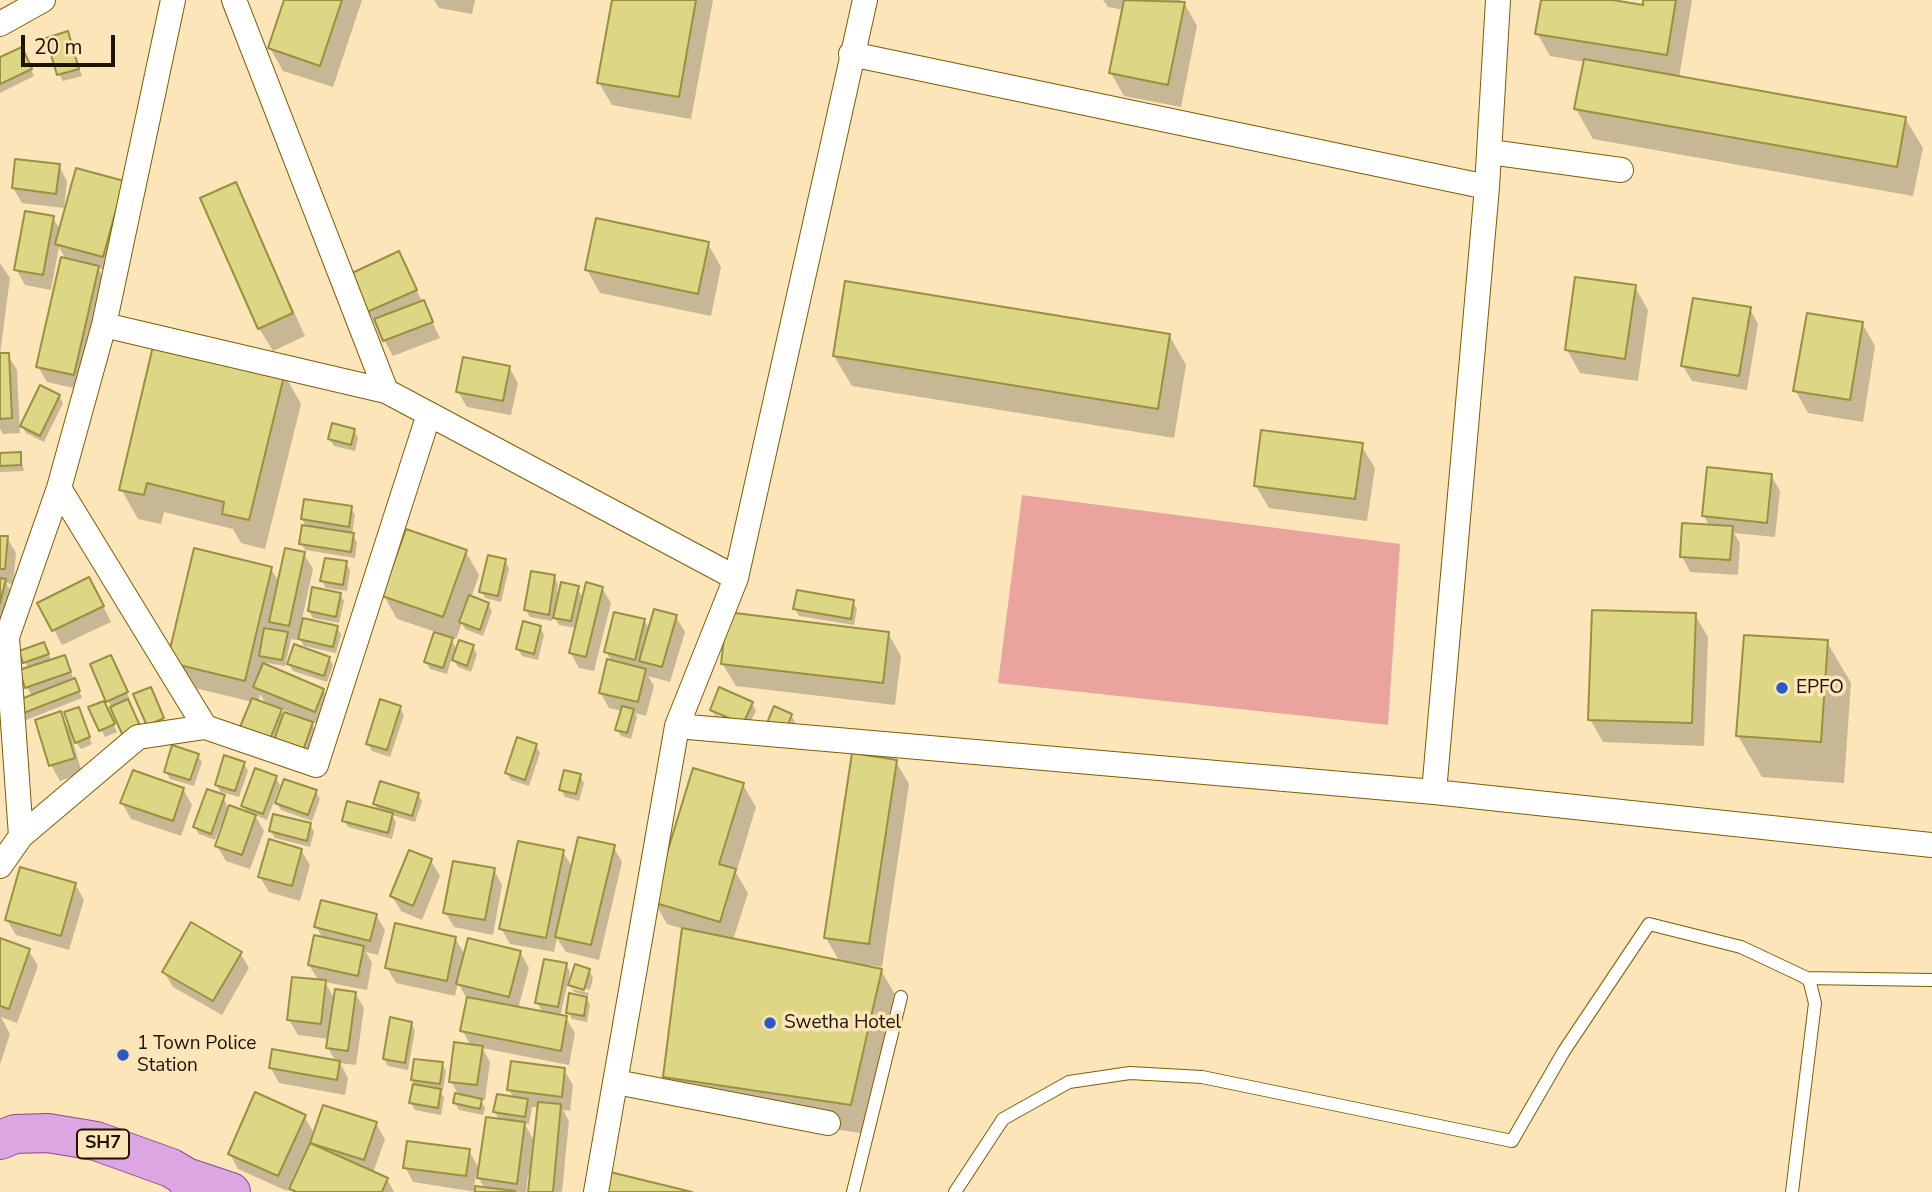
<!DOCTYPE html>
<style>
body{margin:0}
#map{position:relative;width:1932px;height:1192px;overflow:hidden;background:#fbe5b9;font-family:"Nunito Sans",sans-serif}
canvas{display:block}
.scale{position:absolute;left:21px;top:35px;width:94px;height:32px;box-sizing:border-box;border:4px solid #1d1300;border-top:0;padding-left:9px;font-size:21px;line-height:24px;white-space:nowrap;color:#1d1300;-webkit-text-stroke:5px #fbe5b9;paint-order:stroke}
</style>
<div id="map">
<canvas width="1932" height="1192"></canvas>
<div class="scale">20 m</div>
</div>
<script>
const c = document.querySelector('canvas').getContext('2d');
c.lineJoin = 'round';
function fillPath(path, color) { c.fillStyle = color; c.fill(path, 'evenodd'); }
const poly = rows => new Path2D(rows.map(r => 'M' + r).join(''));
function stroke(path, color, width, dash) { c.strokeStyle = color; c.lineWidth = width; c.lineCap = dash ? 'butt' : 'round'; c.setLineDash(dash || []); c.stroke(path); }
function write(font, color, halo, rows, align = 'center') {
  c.font = font + ' "Nunito Sans",sans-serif'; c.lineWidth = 7; c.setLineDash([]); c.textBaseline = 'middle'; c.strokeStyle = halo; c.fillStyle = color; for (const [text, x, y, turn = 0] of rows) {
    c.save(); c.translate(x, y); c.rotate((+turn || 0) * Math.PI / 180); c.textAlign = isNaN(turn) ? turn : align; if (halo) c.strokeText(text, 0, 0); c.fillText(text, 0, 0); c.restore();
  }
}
fillPath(poly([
 [1022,495,1400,544,1388,725,998,683]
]), '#eba39e');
fillPath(poly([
 [286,0,362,0,333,87,283,71,270,48],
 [434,0,475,0,472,14,439,8],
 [614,0,713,0,691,119,612,105,599,83],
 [1103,0,1180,0,1184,3,1197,26,1181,107,1124,96,1111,73,1124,10,1108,7],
 [1542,0,1602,0,1644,7,1645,0,1692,0,1679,78,1905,118,1923,148,1913,196,1593,139,1576,109,1585,62,1550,56,1537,33],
 [67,33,82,76,63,81,59,74],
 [25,56,34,76,0,93,0,59],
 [59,166,67,181,64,208,22,203,13,188],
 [123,183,111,272,98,268,106,283,82,390,47,382,38,367,66,260,59,247,51,290,25,285,16,269,53,218,61,231],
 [235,184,305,336,273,351,259,328],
 [708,244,721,267,711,316,600,293,587,270],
 [399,254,440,338,393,356,368,311],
 [0,263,10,278,0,354],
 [1635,287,1648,310,1638,381,1580,373,1567,350],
 [1750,309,1758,324,1747,390,1692,381,1683,366],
 [1862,323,1875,346,1863,422,1808,413,1795,390],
 [1169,335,1186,365,1174,438,852,386,834,356],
 [0,355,8,355,17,370,20,433,3,434,0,429],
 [509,367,518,383,511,415,467,407,458,392],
 [284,374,301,404,265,549,241,543,233,529,164,512,161,524,138,519,121,489],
 [59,396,63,403,44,442,26,433,22,426],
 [354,431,358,438,355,451,334,446,329,438],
 [1361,445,1375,468,1367,521,1269,508,1256,486],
 [20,454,24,471,0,472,0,455],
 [1771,475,1780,491,1775,537,1734,533,1740,543,1738,575,1690,572,1682,556,1710,527,1704,516],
 [351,508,355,515,352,534,357,542,355,558,305,550,301,543,307,528,302,519],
 [0,537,7,538,16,553,13,584,6,583,14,596,0,646],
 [466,552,479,575,471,598,488,604,492,611,483,636,465,629,462,623,456,639,450,637,457,650,473,647,477,654,471,672,458,667,452,657,447,674,430,669,426,662,436,632,397,619,384,596],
 [304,554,313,569,302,619,336,627,341,634,336,653,304,646,298,636,297,640,291,639,285,666,267,663,266,667,323,690,332,706,323,726,310,721,316,730,306,759,274,745,253,702,182,685,169,662,271,569,279,582],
 [260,694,266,704,258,702],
 [279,708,296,715,295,718,284,717],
 [505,561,509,568,501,602,485,598,481,591],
 [346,563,350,570,347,591,326,588,322,581],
 [554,577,558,584,557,593,577,588,583,598,602,588,611,603,594,671,579,668,570,652,576,628,559,625,553,615,552,621,530,617,526,610],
 [97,594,111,622,62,645,40,603],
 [340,594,344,601,339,623,313,618,309,611],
 [853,602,857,609,854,625,799,616,795,608],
 [1695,615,1708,637,1704,746,1603,742,1590,719],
 [676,617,685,632,670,682,648,676,654,686,646,716,635,713,637,717,631,739,621,736,617,729,622,711,609,708,600,692,612,662,606,652,644,620,650,630],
 [540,627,544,635,538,660,522,656,518,649],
 [888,633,901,656,895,705,736,686,722,663],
 [1827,642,1851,683,1844,783,1762,777,1738,736],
 [48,652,51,661,64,657,82,698,26,720,22,713,32,696,27,687,29,669,25,662],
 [329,658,333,665,327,682,293,671,289,664],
 [115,664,130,700,112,708,108,701],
 [752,703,756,711,749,725,715,710,715,714,747,731,716,717,711,709],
 [91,708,107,710,117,732,105,737],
 [400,708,404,715,390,757,372,751,368,744],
 [78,709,92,744,81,749,71,735,82,773,60,781,51,765,37,721,60,713,71,732],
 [791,715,795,722,787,741,771,735],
 [536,745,540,753,529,786,511,780,507,773],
 [197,755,202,762,194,786,170,779,166,772],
 [896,762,909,784,882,967,871,965,870,968,881,970,898,1000,868,1134,682,1107,664,1077,684,929,667,924,654,901,743,785,756,807,736,873,748,893,733,940,840,962,826,938],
 [244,764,248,771,239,797,222,792,227,806,247,813,243,805,276,778,280,785,267,820,255,815,264,831,250,869,226,861,217,846,230,809,227,808,215,840,199,834,195,827,223,796,216,784],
 [580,776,584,783,579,801,565,797,561,790],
 [183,789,192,805,181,836,131,819,122,803],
 [316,792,320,799,312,821,281,810,277,803],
 [418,794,422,801,415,822,392,815,396,822,392,839,348,827,344,820,379,811,375,804],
 [310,825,314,832,310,847,275,838,271,831],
 [613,846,622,862,599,960,566,952,557,938,554,952,510,944,501,928,563,852,573,868],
 [301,850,310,865,300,901,269,892,260,877],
 [431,861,440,876,422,920,401,911,392,896],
 [494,870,502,885,493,935,454,927,445,912],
 [75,884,84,900,69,950,16,935,7,920],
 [376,915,385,930,378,955,366,952,372,963,367,990,325,982,335,1000,355,993,364,1008,356,1065,340,1063,348,1078,345,1095,279,1083,271,1068,336,1062,328,1048,329,1039,298,1035,289,1020,319,981,309,965,323,939,316,926],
 [455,938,465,955,520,952,529,968,518,1009,544,1014,537,1003,566,964,570,972,560,1017,566,1018,575,1033,569,1065,482,1048,490,1062,485,1100,480,1099,485,1108,483,1115,459,1110,455,1103,459,1096,451,1081,471,1046,462,1030,467,999,458,983,455,996,396,983,387,968],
 [0,940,29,951,38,966,17,1023,1,1017,10,1034,0,1065],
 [240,953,249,968,222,1015,173,987,164,972],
 [589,970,593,978,590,990,573,985,573,989,589,993,588,996,574,992,570,985],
 [586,997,590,1005,587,1022,572,1019,568,1012],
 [411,1023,415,1030,408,1070,388,1066,384,1059],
 [442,1064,446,1071,443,1091,440,1090,444,1098,441,1115,415,1110,411,1103,413,1080],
 [564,1070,573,1085,570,1111,563,1110,569,1121,562,1192,530,1192,532,1175,528,1175,526,1192,476,1192,413,1182,405,1167,469,1151,480,1170,500,1121,495,1112,515,1099,509,1090],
 [532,1107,539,1107,535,1142,524,1123,529,1124],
 [476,1173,485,1189,474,1188],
 [304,1116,314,1133,292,1179,295,1181,312,1143,376,1124,385,1139,373,1173,387,1179,394,1192,293,1192,289,1185,287,1191,238,1169,230,1154]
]), '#0003');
const building = poly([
 [284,0,342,0,320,66,268,48,284,0],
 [612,0,696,0,679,97,597,83,612,0],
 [1124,0,1185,2,1168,85,1109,73,1124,0],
 [1541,0,1613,0,1643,5,1643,0,1676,0,1667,55,1535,34,1541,0],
 [68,31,79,69,57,75,46,38,68,31],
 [22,47,32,69,0,84,0,57,22,47],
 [1584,59,1906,117,1897,167,1574,109,1584,59],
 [15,159,60,164,56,194,12,188,15,159],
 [76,168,124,181,103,257,55,244,76,168],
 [236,182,293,313,258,329,200,198,236,182],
 [25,211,54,216,43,275,14,270,25,211],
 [596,218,709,242,698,294,585,270,596,218],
 [399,251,417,290,367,312,350,274,399,251],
 [61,257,99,266,74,375,36,367,61,257],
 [1575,277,1636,285,1625,359,1565,350,1575,277],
 [845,281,1170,334,1158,409,833,356,845,281],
 [1693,298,1751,307,1739,376,1681,366,1693,298],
 [424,300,433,322,383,341,374,319,424,300],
 [1807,313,1863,322,1850,400,1793,391,1807,313],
 [154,342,285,372,249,520,222,514,224,502,147,483,144,495,119,490,154,342],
 [0,353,9,353,12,418,0,419,0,353],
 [463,357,510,366,503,401,456,392,463,357],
 [40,385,60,395,40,436,20,426,40,385],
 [332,423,355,429,351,445,328,439,332,423],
 [1261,430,1363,443,1355,499,1254,486,1261,430],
 [21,452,21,465,0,466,0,453,21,452],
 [1707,467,1772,474,1767,523,1702,516,1707,467],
 [304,499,352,506,349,527,301,519,304,499],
 [1682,523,1733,526,1730,560,1680,557,1682,523],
 [302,525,354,533,351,552,299,544,302,525],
 [406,529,467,550,443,617,382,596,406,529],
 [0,536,8,536,5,569,0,569,0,536],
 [194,548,272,567,245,681,167,662,194,548],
 [285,548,305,552,289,626,269,622,285,548],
 [488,555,506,559,498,596,479,592,488,555],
 [325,558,347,561,343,585,320,581,325,558],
 [531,571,555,575,549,615,524,610,531,571],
 [89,577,104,606,52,631,37,603,89,577],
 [0,578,6,579,0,603,0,578],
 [561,582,579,586,571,621,553,618,561,582],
 [586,582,603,587,586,657,569,653,586,582],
 [312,587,341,593,336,617,308,611,312,587],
 [797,590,854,600,851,619,793,609,797,590],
 [469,595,489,603,480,630,459,622,469,595],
 [654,609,677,615,662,667,639,661,654,609],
 [1592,610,1696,613,1692,723,1588,720,1592,610],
 [614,612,645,619,635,660,604,652,614,612],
 [727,612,889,632,883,683,721,664,727,612],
 [303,618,338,626,333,647,298,639,303,618],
 [523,621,541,626,534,654,516,649,523,621],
 [264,628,288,632,282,660,259,656,264,628],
 [434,632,453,638,443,668,424,662,434,632],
 [1744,635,1828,640,1821,742,1736,736,1744,635],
 [459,640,474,645,467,666,452,660,459,640],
 [44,642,49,654,23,663,19,651,44,642],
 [294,644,330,657,324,676,287,664,294,644],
 [65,655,71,672,25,688,19,670,65,655],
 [111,655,128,692,106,702,90,664,111,655],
 [607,659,646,669,638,702,599,693,607,659],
 [263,663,324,689,315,712,253,687,263,663],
 [75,678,80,691,21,714,16,701,75,678],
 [151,687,164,718,147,726,133,694,151,687],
 [719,687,753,702,743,724,710,710,719,687],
 [252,698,282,709,270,739,240,727,252,698],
 [128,699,141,728,123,736,110,707,128,699],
 [380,699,401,706,387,750,366,744,380,699],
 [104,701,115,724,99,731,88,707,104,701],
 [622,706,634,709,627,733,615,730,622,706],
 [774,706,792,714,784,735,765,728,774,706],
 [79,707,90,737,75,743,64,712,79,707],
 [61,711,75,758,49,766,35,720,61,711],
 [284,712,313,722,302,753,273,743,284,712],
 [517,737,537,744,525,780,505,773,517,737],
 [172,745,199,754,190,780,164,772,172,745],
 [852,753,897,760,869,944,824,938,852,753],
 [224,755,245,762,235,791,215,785,224,755],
 [255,768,277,776,263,814,241,806,255,768],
 [693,768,744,783,719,864,736,869,720,922,652,902,693,768],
 [133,770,184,788,173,821,120,803,133,770],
 [564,770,581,774,576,794,559,790,564,770],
 [284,779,317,790,308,815,275,803,284,779],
 [380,781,419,793,412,816,373,804,380,781],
 [207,789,225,795,211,834,193,827,207,789],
 [347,801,393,813,388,833,342,821,347,801],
 [229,805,256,815,242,855,215,846,229,805],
 [273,814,311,823,307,841,269,831,273,814],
 [578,837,615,845,591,945,555,937,578,837],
 [269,839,302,849,292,886,258,877,269,839],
 [518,841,564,850,546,938,499,929,518,841],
 [409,850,432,859,413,906,390,896,409,850],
 [453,861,495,868,485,920,443,913,453,861],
 [20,867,76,883,61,936,5,920,20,867],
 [321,900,377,914,370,941,314,927,321,900],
 [191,922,242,952,213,1001,162,972,191,922],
 [395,923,456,937,447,981,385,968,395,923],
 [682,928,882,969,851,1105,663,1077,682,928],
 [314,935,364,946,358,976,308,965,314,935],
 [0,938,30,949,9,1009,0,1006,0,938],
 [468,938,521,951,509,997,456,984,468,938],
 [544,959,567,963,558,1007,535,1003,544,959],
 [575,964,590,969,584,990,568,985,575,964],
 [292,977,326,980,321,1024,287,1020,292,977],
 [335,989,356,992,348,1051,326,1048,335,989],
 [569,993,587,997,584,1016,566,1013,569,993],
 [467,997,567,1016,561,1051,460,1031,467,997],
 [390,1017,412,1022,405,1063,383,1059,390,1017],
 [454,1042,483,1046,477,1085,449,1082,454,1042],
 [272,1049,340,1061,337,1080,269,1068,272,1049],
 [414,1059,443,1062,440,1084,411,1080,414,1059],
 [511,1061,565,1068,562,1097,507,1090,511,1061],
 [413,1084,441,1089,438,1108,409,1103,413,1084],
 [255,1092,306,1115,278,1176,228,1154,255,1092],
 [455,1093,482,1099,480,1109,453,1103,455,1093],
 [497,1094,528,1099,525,1117,493,1112,497,1094],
 [538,1102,561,1104,553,1192,528,1192,538,1102],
 [323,1105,377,1122,364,1160,310,1143,323,1105],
 [486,1117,525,1122,517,1184,477,1178,486,1117],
 [407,1141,470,1149,466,1176,403,1168,407,1141],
 [310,1143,388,1178,382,1192,297,1192,289,1189,310,1143],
 [610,1172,692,1192,605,1192,610,1172],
 [475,1186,515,1191,515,1192,475,1192,475,1186]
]);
fillPath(building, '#ddd684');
stroke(building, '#999140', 2);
const lane = poly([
 [1805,978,1932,980],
 [853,1192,901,997],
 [955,1192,1003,1119,1069,1082,1130,1073,1202,1077,1512,1141,1564,1051,1649,924,1741,947,1809,979,1815,1003,1792,1192]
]);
const street = poly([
 [173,0,104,325,386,391,736,578],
 [234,0,386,391],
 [0,24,43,0],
 [851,54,1487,187],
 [1490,152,1621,170],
 [677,726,1434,792,1932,845],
 [205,727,316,765,429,414],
 [1434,792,1487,187,1498,0],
 [21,836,138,737,205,727,59,488,104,325],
 [0,866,21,836,7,637,59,488],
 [616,1082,828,1123],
 [596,1192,677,726,736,578,865,0]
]);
const primary = poly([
 [0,1140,15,1134,48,1133,96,1141,171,1168,186,1177,191,1192],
 [186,1177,231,1192]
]);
stroke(lane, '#7f5d00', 14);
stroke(street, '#7f5d00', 26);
stroke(primary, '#8a4c87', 40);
stroke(lane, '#fff', 12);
stroke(street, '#fff', 24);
stroke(primary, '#dca6e2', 38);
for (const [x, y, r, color] of [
 [1782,688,7,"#2b5ac8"],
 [770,1023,7,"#2b5ac8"],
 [123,1055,7,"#2b5ac8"]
]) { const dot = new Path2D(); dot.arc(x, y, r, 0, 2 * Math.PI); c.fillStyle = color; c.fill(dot); stroke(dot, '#fbe5b9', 2.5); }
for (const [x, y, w] of [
 [103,1144,52]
]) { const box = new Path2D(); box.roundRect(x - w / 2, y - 14.5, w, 29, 5); c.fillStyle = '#fbe5b9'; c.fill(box); stroke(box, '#1d1300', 2); }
write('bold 18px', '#1d1300', null, [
 ["SH7",103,1144]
]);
write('19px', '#1d1300', '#fbe5b9', [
 ["EPFO",1796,688],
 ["Swetha Hotel",784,1023],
 ["1 Town Police",137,1044],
 ["Station",137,1066]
], 'left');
</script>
